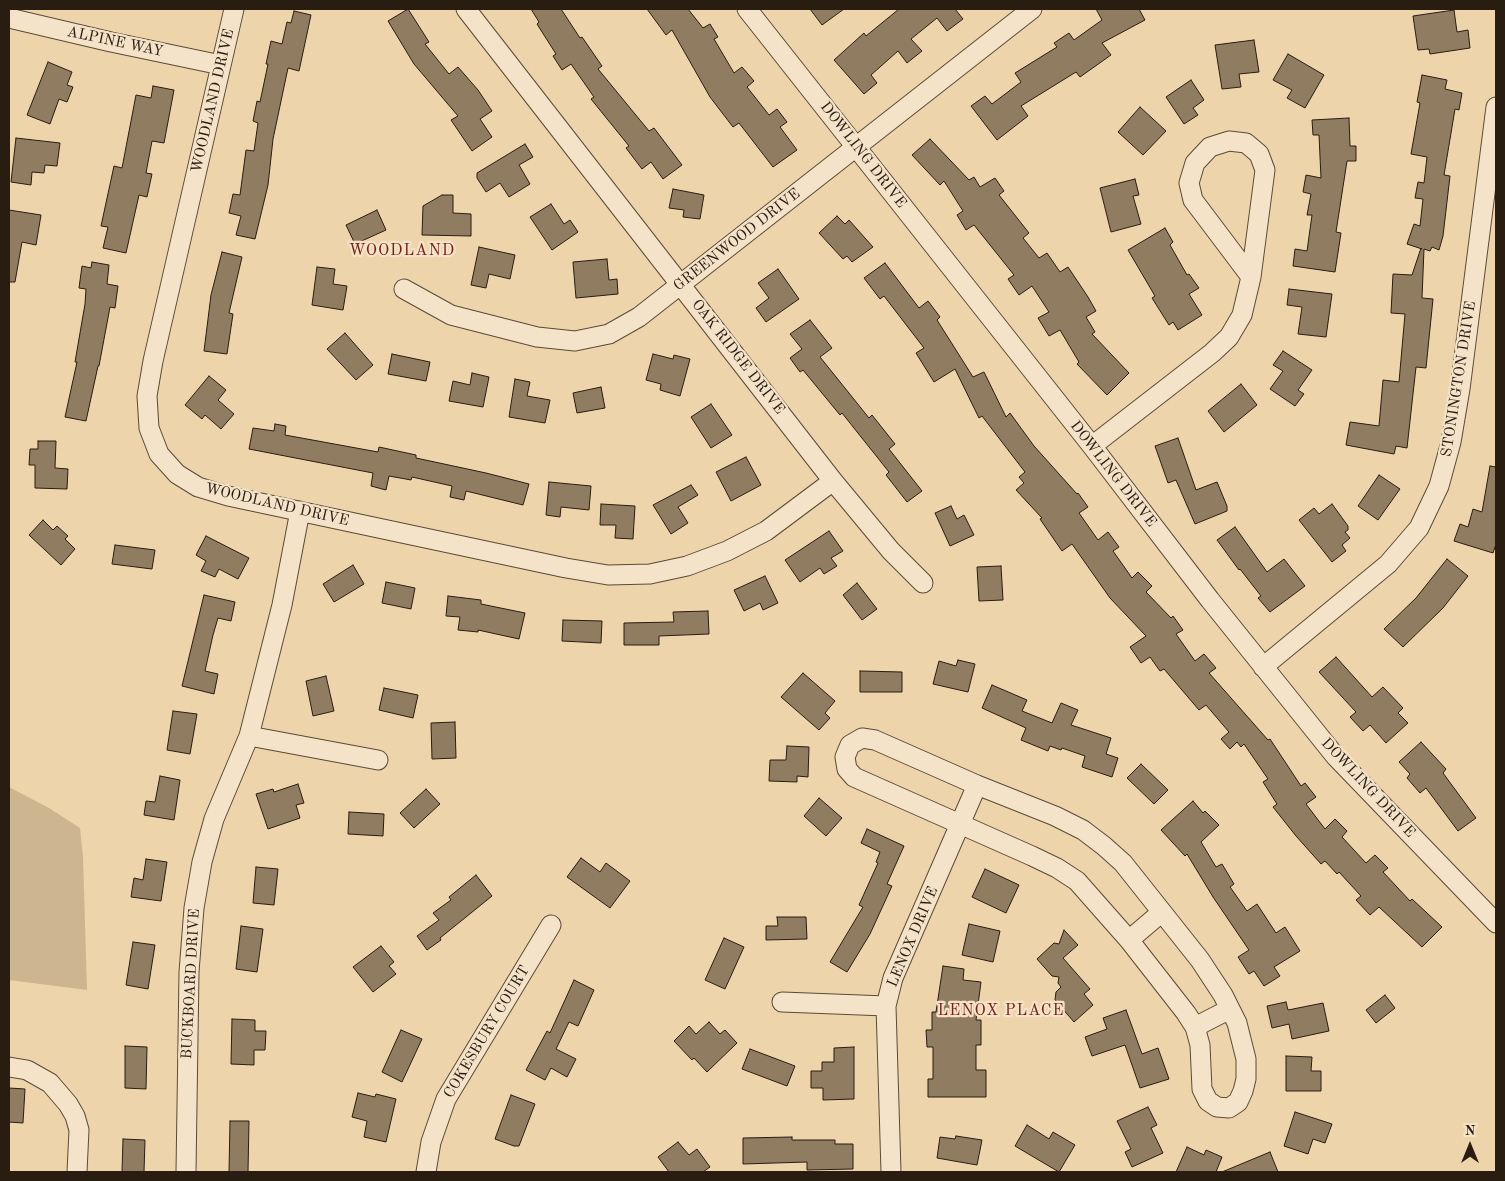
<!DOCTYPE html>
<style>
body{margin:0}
#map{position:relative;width:1505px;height:1181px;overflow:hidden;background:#eed4aa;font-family:"Old Standard TT",serif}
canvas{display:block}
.frame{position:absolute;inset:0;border:10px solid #291d11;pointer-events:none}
.north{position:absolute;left:1445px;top:1121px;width:50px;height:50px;-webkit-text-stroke:4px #f4e3c8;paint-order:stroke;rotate:0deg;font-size:14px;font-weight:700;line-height:20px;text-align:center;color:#291d11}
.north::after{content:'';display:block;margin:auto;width:18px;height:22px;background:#291d11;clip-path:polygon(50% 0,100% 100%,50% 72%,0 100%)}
</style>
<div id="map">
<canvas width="1505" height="1181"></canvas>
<div class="frame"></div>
<div class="north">N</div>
</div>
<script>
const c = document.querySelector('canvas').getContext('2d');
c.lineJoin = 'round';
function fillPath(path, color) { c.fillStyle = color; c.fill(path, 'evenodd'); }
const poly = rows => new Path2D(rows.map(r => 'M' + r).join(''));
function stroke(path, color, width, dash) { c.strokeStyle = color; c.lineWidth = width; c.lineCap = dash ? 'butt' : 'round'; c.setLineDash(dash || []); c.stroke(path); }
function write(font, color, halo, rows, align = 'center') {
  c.font = font + ' "Old Standard TT",serif'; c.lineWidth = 4.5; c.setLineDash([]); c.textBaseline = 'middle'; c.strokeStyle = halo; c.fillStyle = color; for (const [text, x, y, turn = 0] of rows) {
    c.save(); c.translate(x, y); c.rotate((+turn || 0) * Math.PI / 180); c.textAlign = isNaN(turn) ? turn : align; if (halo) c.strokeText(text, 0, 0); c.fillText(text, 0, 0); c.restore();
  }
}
fillPath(poly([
 [9,787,49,808,80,828,83,857,87,990,9,980]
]), '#cdb590');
const building = poly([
 [408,9,429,42,425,44,449,74,458,67,478,90,492,111,480,119,492,137,472,151,451,120,458,116,414,64,388,21,408,9],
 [531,9,561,9,580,38,582,37,602,66,598,69,649,131,654,128,682,165,663,179,651,162,642,169,626,148,629,146,591,99,594,97,571,64,562,70,553,56,556,54,537,24,539,22,531,9],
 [647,9,688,9,703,28,710,24,718,37,714,39,734,73,742,67,754,81,747,87,769,115,777,109,787,122,780,127,797,150,773,167,739,123,733,127,710,97,672,30,666,35,647,9],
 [810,9,844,9,822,25,810,9],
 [899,9,955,9,963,19,947,31,937,18,911,39,922,51,907,63,898,51,871,75,877,83,864,94,834,60,864,33,866,36,899,9],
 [1096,9,1139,9,1145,20,1102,43,1111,55,1080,77,1076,72,1021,106,1028,116,997,140,971,106,985,96,992,104,1021,82,1015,73,1057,47,1054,43,1069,33,1074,40,1102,20,1096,9],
 [1454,10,1457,32,1468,30,1470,48,1430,54,1429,49,1418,50,1413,16,1454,10],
 [294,11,311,15,299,71,288,68,273,139,268,185,255,239,236,235,241,216,229,213,233,194,240,195,246,150,254,151,258,123,253,121,257,101,260,102,268,64,266,64,271,41,282,44,287,22,291,23,294,11],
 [1254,40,1259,72,1239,74,1241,87,1222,89,1215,45,1254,40],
 [1288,54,1324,75,1305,108,1287,98,1292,90,1273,80,1288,54],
 [48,62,72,72,67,85,73,87,67,102,59,99,50,124,27,115,48,62],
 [1422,75,1447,80,1445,89,1462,93,1459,110,1455,109,1444,175,1450,176,1443,236,1439,250,1432,247,1430,251,1424,249,1422,298,1433,299,1426,368,1416,367,1407,448,1396,446,1394,454,1346,445,1350,422,1379,426,1383,380,1399,382,1405,314,1391,313,1393,274,1412,275,1421,248,1422,249,1407,244,1414,224,1420,226,1423,199,1415,198,1418,182,1424,183,1427,157,1411,154,1420,103,1417,102,1422,75],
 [1191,80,1204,100,1193,108,1198,115,1184,124,1166,97,1191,80],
 [153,86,174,90,164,143,152,141,146,173,152,174,147,197,139,195,126,253,103,248,108,227,101,226,114,166,122,168,136,95,151,98,153,86],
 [1140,107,1166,131,1143,155,1118,132,1140,107],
 [1349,118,1350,146,1356,146,1356,161,1347,161,1336,232,1341,233,1335,272,1293,266,1295,249,1307,251,1312,215,1307,215,1311,194,1303,192,1306,175,1321,178,1319,135,1313,135,1312,120,1349,118],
 [16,138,60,143,57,166,45,165,44,173,32,172,31,185,11,182,16,138],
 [930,139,969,180,974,177,980,187,995,178,1004,191,999,195,1029,233,1023,238,1039,258,1047,253,1060,272,1068,267,1088,297,1096,311,1086,317,1095,332,1092,334,1129,373,1107,395,1077,364,1079,362,1060,330,1049,336,1038,318,1049,312,1032,286,1019,295,1008,279,1014,275,974,225,966,230,957,215,963,211,944,181,940,185,912,155,930,139],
 [525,144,533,157,519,165,530,184,509,197,500,183,486,192,477,178,477,173,525,144],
 [1135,179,1139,195,1133,196,1141,224,1111,232,1100,188,1135,179],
 [673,189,704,195,700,219,683,217,684,210,669,208,673,189],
 [442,195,453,195,453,213,471,214,471,236,422,235,423,206,442,195],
 [551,204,564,224,570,220,578,232,552,250,530,217,551,204],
 [9,210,41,215,36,245,22,242,15,282,9,282,9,210],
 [377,210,386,230,355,244,346,225,377,210],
 [837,216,845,224,849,220,873,247,852,262,847,256,843,259,819,233,837,216],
 [1165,228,1173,242,1170,245,1187,275,1189,274,1199,288,1189,294,1202,315,1178,330,1173,322,1169,325,1152,298,1155,296,1128,250,1165,228],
 [479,247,515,255,510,279,489,274,486,288,471,285,479,247],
 [222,252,242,257,229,313,233,314,227,354,204,351,211,295,222,252],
 [607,259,609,280,617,279,618,294,576,298,573,262,607,259],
 [92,262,109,265,107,284,118,286,115,308,110,307,99,366,98,366,86,421,65,417,77,362,75,362,85,304,86,289,79,288,82,266,91,268,92,262],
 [885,263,919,308,928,301,940,317,937,320,973,377,984,372,1006,417,1010,413,1034,446,1077,494,1078,493,1088,507,1079,513,1098,540,1108,532,1119,547,1113,551,1132,578,1138,572,1152,586,1146,592,1171,618,1173,616,1183,630,1176,634,1195,661,1204,654,1216,668,1209,673,1268,740,1270,739,1301,786,1305,783,1316,797,1306,804,1325,829,1335,819,1347,831,1342,837,1366,863,1375,855,1388,868,1383,872,1410,901,1412,899,1442,927,1422,947,1379,907,1370,915,1356,900,1361,896,1339,872,1337,874,1325,861,1321,864,1296,836,1273,807,1277,804,1263,782,1268,779,1244,744,1241,747,1237,742,1230,749,1221,739,1229,732,1206,705,1199,710,1164,669,1160,671,1150,657,1141,663,1130,647,1146,636,1110,598,1072,544,1062,551,1040,519,1042,518,1016,490,1024,483,1019,477,1025,472,982,416,979,418,955,369,934,382,916,353,924,348,884,296,880,299,864,278,885,263],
 [317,267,335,269,333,284,347,286,343,310,312,305,317,267],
 [778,269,799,299,766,322,756,308,769,298,758,283,778,269],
 [1289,289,1332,294,1326,337,1298,334,1302,307,1287,305,1289,289],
 [810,320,832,348,820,357,869,418,872,415,895,444,889,449,922,491,907,502,886,475,889,472,842,413,840,415,803,370,800,372,790,358,802,349,790,334,810,320],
 [345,333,373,365,356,380,327,349,345,333],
 [1283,351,1312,370,1298,390,1304,394,1295,406,1270,389,1283,371,1273,365,1283,351],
 [392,354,430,362,426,381,388,374,392,354],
 [653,354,673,359,674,355,690,359,680,396,660,390,661,384,646,380,653,354],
 [472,373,489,377,483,407,449,401,453,381,470,385,472,373],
 [209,376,226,390,218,400,234,414,221,429,205,415,202,419,185,405,209,376],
 [515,379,530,382,527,396,550,400,545,423,509,417,515,379],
 [1241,384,1257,405,1224,432,1208,411,1241,384],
 [601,387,605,408,577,413,573,393,601,387],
 [711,404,732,435,711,448,691,417,711,404],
 [275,424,286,426,285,435,378,452,379,447,416,455,416,458,486,473,529,484,523,505,466,491,464,500,450,497,452,486,412,477,411,480,389,476,386,490,371,486,373,473,249,449,253,428,274,431,275,424],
 [1178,438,1196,490,1217,482,1227,506,1227,511,1195,524,1176,480,1168,483,1155,446,1178,438],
 [38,441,56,441,55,468,68,469,67,489,35,488,35,465,29,465,30,449,38,449,38,441],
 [746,457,761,485,731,501,716,472,746,457],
 [1490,466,1496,467,1496,544,1493,553,1454,541,1460,524,1468,527,1473,509,1482,512,1490,466],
 [1379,475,1400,489,1378,520,1358,506,1379,475],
 [549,482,591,486,589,510,561,507,560,517,546,515,549,482],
 [691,485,698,495,678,507,688,523,671,534,653,505,691,485],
 [601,504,635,506,633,539,615,538,616,525,600,525,601,504],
 [1332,504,1348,526,1348,530,1345,532,1350,538,1342,545,1346,551,1332,562,1299,520,1314,508,1319,514,1332,504],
 [951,506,957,519,964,515,974,535,950,546,935,513,951,506],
 [43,520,53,530,57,526,68,536,65,539,75,549,61,565,29,535,43,520],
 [1235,527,1267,572,1284,559,1305,586,1270,612,1258,598,1261,596,1240,569,1239,570,1217,540,1235,527],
 [829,531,843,551,831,558,837,566,824,574,820,568,800,582,785,560,829,531],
 [206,536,249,558,238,579,219,569,215,577,201,571,206,561,196,555,206,536],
 [115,545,155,550,152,569,112,564,115,545],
 [1447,559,1468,576,1443,608,1403,647,1384,629,1416,598,1447,559],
 [353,565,364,584,334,602,323,584,353,565],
 [1001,566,1003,600,979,601,977,567,1001,566],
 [765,576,778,603,763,610,760,603,744,611,734,590,765,576],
 [386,582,415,588,411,609,382,603,386,582],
 [857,583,877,609,862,620,843,595,857,583],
 [204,595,235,602,231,621,218,618,213,635,205,671,218,674,214,694,182,686,204,595],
 [448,596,481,600,481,604,525,613,519,639,478,630,478,632,458,630,460,617,446,616,448,596],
 [708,611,709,634,659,636,659,645,624,645,624,623,674,622,673,612,708,611],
 [563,620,602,621,601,643,562,641,563,620],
 [1336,657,1372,697,1383,687,1403,708,1398,713,1408,723,1386,743,1370,725,1363,731,1350,717,1356,712,1319,672,1336,657],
 [958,660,975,664,968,692,933,684,939,661,956,666,958,660],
 [860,671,902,672,902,692,860,692,860,671],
 [803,673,835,701,825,713,830,718,819,730,781,697,803,673],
 [326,676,334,711,313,716,306,681,326,676],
 [992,685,1027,700,1022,711,1052,723,1061,703,1078,710,1071,725,1111,738,1106,754,1118,758,1112,777,1082,767,1085,756,1062,748,1061,750,1050,746,1048,751,1021,740,1026,728,982,708,992,685],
 [384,688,418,695,413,718,379,710,384,688],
 [173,711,197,714,190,754,167,750,173,711],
 [455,722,456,758,432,759,431,723,455,722],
 [1421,742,1446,769,1443,773,1476,818,1458,831,1426,788,1420,793,1407,778,1410,774,1399,762,1421,742],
 [787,746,809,747,808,777,797,776,797,782,769,781,770,760,786,760,787,746],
 [1141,764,1168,790,1154,804,1127,778,1141,764],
 [160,776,180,780,174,820,144,815,146,801,155,802,160,776],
 [298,784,304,803,296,805,300,818,268,829,256,794,273,789,274,792,298,784],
 [426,789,440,804,414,828,400,813,426,789],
 [819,798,842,818,826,836,804,816,819,798],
 [1193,801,1203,813,1205,811,1219,825,1201,842,1216,867,1222,864,1234,884,1230,887,1247,911,1257,904,1276,933,1285,927,1300,951,1274,967,1280,976,1264,986,1254,971,1249,974,1238,957,1249,950,1213,897,1187,854,1185,856,1161,830,1193,801],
 [349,812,384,814,383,836,348,834,349,812],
 [867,829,904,846,887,884,892,886,870,934,847,972,830,962,863,907,859,905,878,863,876,862,880,852,861,843,867,829],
 [581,858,600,872,606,863,630,881,610,908,567,877,581,858],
 [146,859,167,862,161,901,131,897,134,878,143,880,146,859],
 [256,867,278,869,274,905,253,903,256,867],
 [985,869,1019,885,1006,913,972,897,985,869],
 [476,875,492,896,440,938,441,940,427,950,417,936,439,920,433,913,451,900,449,897,476,875],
 [777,917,806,917,807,939,766,940,766,926,778,926,777,917],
 [969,924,1000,931,993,962,962,955,969,924],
 [241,926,263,929,257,972,236,969,241,926],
 [1064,930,1078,945,1063,958,1090,989,1084,994,1093,1005,1074,1022,1055,1000,1056,992,1061,987,1058,983,1059,977,1052,976,1037,959,1054,943,1059,944,1064,930],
 [724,938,744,947,725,989,705,980,724,938],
 [133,942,155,945,148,989,126,985,133,942],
 [381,946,394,962,389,966,396,974,373,992,353,967,381,946],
 [943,966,964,969,963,980,981,982,976,1020,981,1020,981,1045,976,1045,976,1070,986,1070,986,1097,928,1097,928,1079,933,1079,933,1047,927,1047,926,1030,932,1030,932,1012,936,1012,943,966],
 [574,980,594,990,578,1026,569,1022,556,1049,576,1059,567,1077,551,1068,545,1080,526,1070,547,1031,550,1033,574,980],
 [1385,995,1395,1008,1376,1023,1366,1010,1385,995],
 [1286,1002,1288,1010,1323,1003,1329,1031,1292,1039,1289,1024,1272,1028,1267,1006,1286,1002],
 [1126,1010,1142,1054,1158,1048,1169,1079,1140,1088,1125,1045,1092,1056,1085,1037,1107,1029,1103,1018,1126,1010],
 [232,1019,255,1020,255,1031,266,1031,265,1050,254,1050,254,1065,231,1064,232,1019],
 [709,1022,720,1034,725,1030,737,1043,707,1072,694,1058,692,1060,674,1041,689,1026,696,1034,709,1022],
 [401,1030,422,1039,402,1082,382,1072,401,1030],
 [125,1046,147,1047,146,1089,125,1088,125,1046],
 [854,1047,854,1099,823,1100,823,1088,811,1088,811,1071,822,1071,822,1062,834,1062,834,1048,854,1047],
 [750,1049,795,1066,787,1086,742,1069,750,1049],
 [1286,1056,1312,1057,1311,1071,1321,1071,1321,1091,1286,1091,1286,1056],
 [9,1088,25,1089,23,1123,9,1122,9,1088],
 [358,1093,375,1097,376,1094,396,1099,386,1142,364,1137,367,1121,352,1117,358,1093],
 [511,1095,535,1104,519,1146,514,1146,495,1139,511,1095],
 [1148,1107,1157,1125,1151,1128,1163,1153,1132,1167,1125,1152,1131,1149,1117,1121,1148,1107],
 [1295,1112,1332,1124,1325,1143,1313,1139,1308,1154,1284,1146,1295,1112],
 [230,1121,249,1121,248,1172,229,1172,230,1121],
 [1027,1125,1049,1139,1053,1132,1075,1145,1059,1172,1015,1146,1027,1125],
 [956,1136,982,1140,977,1165,937,1158,940,1137,955,1139,956,1136],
 [792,1137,792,1140,835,1140,835,1144,853,1144,853,1169,807,1170,807,1162,743,1164,743,1138,792,1137],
 [123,1139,145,1140,144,1172,122,1172,123,1139],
 [678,1142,689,1155,697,1149,710,1167,703,1172,669,1172,658,1157,678,1142],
 [1187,1147,1204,1155,1206,1150,1222,1157,1216,1172,1176,1172,1187,1147],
 [1270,1152,1278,1172,1222,1172,1270,1152]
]);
fillPath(building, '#8f7c61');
stroke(building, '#291d11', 1);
const minor = poly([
 [234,9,153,361,147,396,149,428,159,454,177,474,198,487,228,496,566,568,608,575,650,574,687,566,727,551,766,531,833,481],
 [466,9,833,481,891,551,923,583],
 [747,9,1092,446,1210,600,1336,757,1496,923],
 [9,18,111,42,221,65],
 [404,289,451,315,537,337,575,341,609,334,639,317,1032,9],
 [1092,446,1212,353,1229,337,1242,315,1251,277,1265,170,1259,154,1246,143,1229,141,1210,147,1195,163,1189,183,1193,200,1251,277],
 [1263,667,1388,564,1419,528,1439,486,1451,442,1460,389,1496,107],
 [249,736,378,760],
 [862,738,875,740,977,785,1055,816,1083,830,1104,846,1123,863,1200,960,1223,995,1237,1023,1246,1059,1246,1079,1243,1091,1238,1102,1229,1108,1217,1107,1208,1101,1202,1089,1200,1045,1195,1027,1186,1013,1129,940,1077,881,1057,868,1032,856,854,777,847,769,845,757,850,745,862,738],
 [1129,940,1162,912],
 [782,1002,886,1006],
 [1195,1027,1230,1009],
 [9,1067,27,1070,50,1083,68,1104,75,1116,79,1130,77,1172],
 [186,1172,189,972,194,908,202,862,214,819,249,736,282,605,300,511],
 [426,1172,431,1142,446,1099,551,925],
 [891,1172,886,1006,893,978,977,785]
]);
stroke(minor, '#5a4b37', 21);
stroke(minor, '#f4e3c8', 19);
write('15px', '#291d11', '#f4e3c8', [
 ["ALPINE WAY",115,42,12],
 ["WOODLAND DRIVE",213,101,-77],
 ["DOWLING DRIVE",863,155,52],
 ["GREENWOOD DRIVE",737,240,-38],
 ["OAK RIDGE DRIVE",738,357,52],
 ["STONINGTON DRIVE",1459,379,-81],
 ["DOWLING DRIVE",1113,474,52],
 ["WOODLAND DRIVE",277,505,13],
 ["DOWLING DRIVE",1368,788,47],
 ["LENOX DRIVE",913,937,-67],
 ["BUCKBOARD DRIVE",191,984,-87],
 ["COKESBURY COURT",487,1032,-59]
]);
c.letterSpacing = '1px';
write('16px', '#7a1f14', '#f4e3c8', [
 ["WOODLAND",402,251],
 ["LENOX PLACE",1001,1011]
]);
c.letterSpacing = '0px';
</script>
